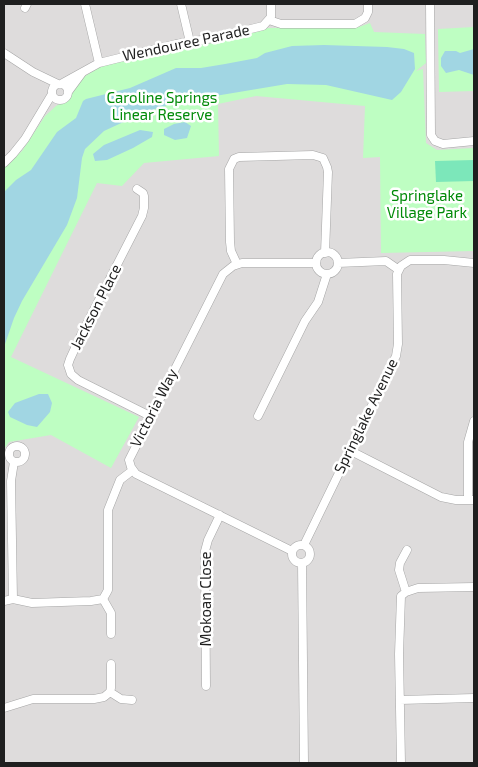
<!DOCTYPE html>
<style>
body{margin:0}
#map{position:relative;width:478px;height:767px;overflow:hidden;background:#f1ede5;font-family:"Exo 2",sans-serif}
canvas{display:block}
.frame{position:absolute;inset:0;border:5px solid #1f1f1f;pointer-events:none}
</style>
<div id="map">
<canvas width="478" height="767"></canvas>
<div class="frame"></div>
</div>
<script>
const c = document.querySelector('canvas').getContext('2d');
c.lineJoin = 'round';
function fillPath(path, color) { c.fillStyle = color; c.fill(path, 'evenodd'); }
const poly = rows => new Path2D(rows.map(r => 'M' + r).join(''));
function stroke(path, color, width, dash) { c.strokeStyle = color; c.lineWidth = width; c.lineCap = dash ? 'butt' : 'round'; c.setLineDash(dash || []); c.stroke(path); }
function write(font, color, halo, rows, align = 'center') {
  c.font = font + ' "Exo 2",sans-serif'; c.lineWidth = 5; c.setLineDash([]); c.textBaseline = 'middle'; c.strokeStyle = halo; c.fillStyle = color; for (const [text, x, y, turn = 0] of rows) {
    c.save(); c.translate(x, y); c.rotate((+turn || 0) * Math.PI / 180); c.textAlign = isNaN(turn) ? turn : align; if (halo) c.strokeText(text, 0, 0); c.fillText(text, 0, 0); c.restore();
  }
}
fillPath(poly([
 [4,4,474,4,474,763,4,763]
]), '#dedcdc');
fillPath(poly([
 [370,23,374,32,425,34,426,63,416,71,423,69,426,143,437,150,474,148,474,251,381,253,380,157,363,158,365,106,256,96,218,104,219,156,144,163,122,186,97,183,11,357,139,417,111,468,51,435,9,442,4,449,4,167,22,151,45,116,56,106,68,99,73,87,82,78,100,67,174,48,215,43,268,28,359,27],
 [474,27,474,91,439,92,438,29]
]), '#befec2');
fillPath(poly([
 [474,160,474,181,436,182,435,161]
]), '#7ce7ba');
fillPath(poly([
 [324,45,387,47,404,49,414,53,415,69,401,92,392,100,326,85,287,84,209,97,189,98,143,113,104,131,85,149,82,158,77,198,67,225,22,301,14,318,4,347,4,192,16,180,31,170,57,132,76,118,83,101,86,99,130,88,176,68,201,68,225,64,257,58,265,53,292,46],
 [474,49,474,75,459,70,446,73,441,66,441,58,445,51,456,51,460,53],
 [185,122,191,126,187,138,175,140,164,135,164,129,174,124],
 [140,130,153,132,152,137,133,148,107,160,95,161,93,154,104,145],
 [39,394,48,394,52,403,50,412,37,427,27,425,10,417,8,412,15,403]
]), '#a1d6e3');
const street = poly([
 [85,4,99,63],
 [181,4,190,42],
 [430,4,431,135,435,141,443,144,474,141],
 [25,8,27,4],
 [269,20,281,24,355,24,365,18,368,12,368,4],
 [4,53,33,72,58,84],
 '52 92a8 8 0 1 1 16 0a8 8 0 1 1-16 0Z',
 [61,84,99,63,176,44,214,38,263,26,271,17,271,4],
 [68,92,82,73],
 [4,163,13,154,25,139,52,94],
 [137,189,143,193,144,196,144,208,142,216,82,333,70,359,68,365,71,374,78,380,150,416],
 '316 263a11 11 0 1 1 22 0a11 11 0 1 1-22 0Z',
 [338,263,386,261,399,270],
 [237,264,231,251,230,242,229,169,234,159,239,157,313,155,323,158,327,167,328,172,325,253],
 [258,416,305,321,318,302,327,274],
 '9 454a8 8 0 1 1 16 0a8 8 0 1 1-16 0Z',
 [349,450,441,497,456,500,474,500],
 [468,500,468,442,474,421],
 [304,545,396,356,398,344,397,274,401,266,410,260,444,260,474,263],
 '292 554a9 9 0 1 1 18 0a9 9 0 1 1-18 0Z',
 [292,551,136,474,131,467,129,460,223,274,233,266,242,263,316,263],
 [302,563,304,763],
 [406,592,399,570,400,563,407,550],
 [13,599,11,481,14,462],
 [103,599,111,613,111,634],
 [4,601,13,599,32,603,91,601,103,599,108,590,108,510,120,480,133,470],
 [206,686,205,551,208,540,220,515],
 [110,692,121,699,132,700],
 [400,700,474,698],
 [4,708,33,699,94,699,104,697,110,692,111,688,111,664],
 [401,763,399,654,401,596,406,592,418,588,474,587]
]);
stroke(street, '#a6a6a6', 9);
stroke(street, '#fff', 8);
write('15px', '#1f1f1f', '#fff', [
 ["Wendouree Parade",186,43,-12],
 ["Jackson Place",96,307,-63],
 ["Victoria Way",154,408,-63],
 ["Springlake Avenue",366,416,-64],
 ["Mokoan Close",206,599,-90]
]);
write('15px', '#018a08', '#fff', [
 ["Caroline Springs",162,98],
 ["Linear Reserve",162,115],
 ["Springlake",427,196],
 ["Village Park",427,213]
]);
</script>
